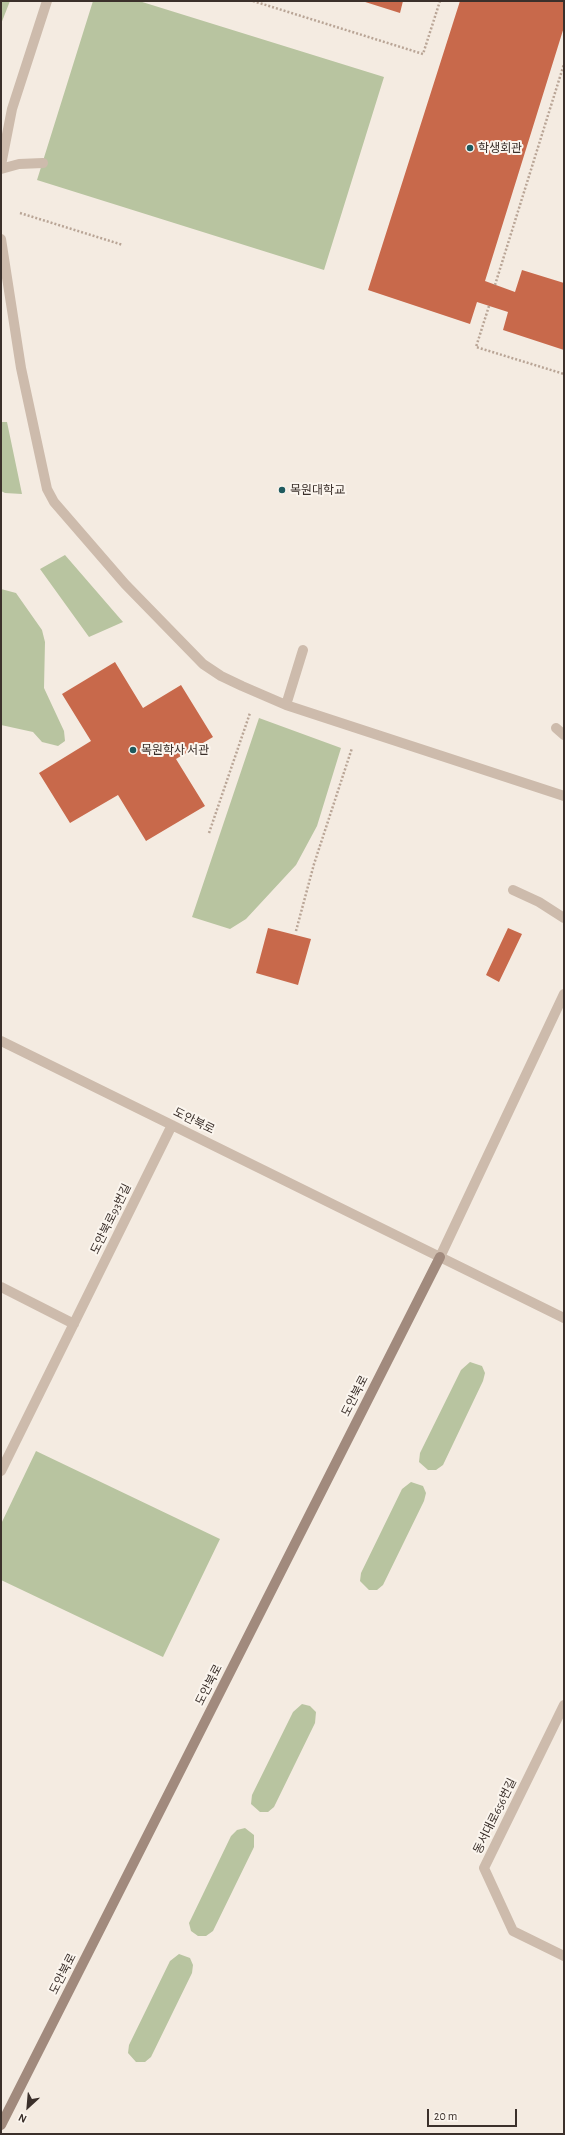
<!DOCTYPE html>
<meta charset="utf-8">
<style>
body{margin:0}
#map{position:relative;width:565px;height:2135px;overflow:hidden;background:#f4ebe1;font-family:"Alegreya Sans",sans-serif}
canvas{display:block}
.frame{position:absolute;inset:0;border:2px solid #3b302b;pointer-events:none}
.north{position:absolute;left:8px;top:2087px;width:40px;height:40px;-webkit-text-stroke:3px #fbf5ee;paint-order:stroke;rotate:206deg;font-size:11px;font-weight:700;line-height:16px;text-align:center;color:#3b302b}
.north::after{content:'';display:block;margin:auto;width:14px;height:18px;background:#3b302b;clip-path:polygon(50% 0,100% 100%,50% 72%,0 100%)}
.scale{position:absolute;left:427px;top:2109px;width:90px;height:18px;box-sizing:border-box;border:2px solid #3b302b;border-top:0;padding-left:5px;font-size:12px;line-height:14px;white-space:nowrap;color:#3b302b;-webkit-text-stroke:3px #fbf5ee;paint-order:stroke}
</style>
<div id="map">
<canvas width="565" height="2135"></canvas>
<div class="frame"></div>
<div class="north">N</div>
<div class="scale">20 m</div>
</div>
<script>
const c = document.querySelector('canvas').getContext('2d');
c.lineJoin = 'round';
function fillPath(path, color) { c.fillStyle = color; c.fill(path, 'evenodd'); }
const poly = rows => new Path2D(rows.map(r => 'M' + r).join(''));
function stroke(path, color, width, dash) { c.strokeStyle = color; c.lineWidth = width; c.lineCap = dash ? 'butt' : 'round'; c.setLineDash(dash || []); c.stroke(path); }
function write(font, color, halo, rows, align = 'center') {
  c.font = font + ' "Alegreya Sans","Noto Sans KR",sans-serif'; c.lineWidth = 4; c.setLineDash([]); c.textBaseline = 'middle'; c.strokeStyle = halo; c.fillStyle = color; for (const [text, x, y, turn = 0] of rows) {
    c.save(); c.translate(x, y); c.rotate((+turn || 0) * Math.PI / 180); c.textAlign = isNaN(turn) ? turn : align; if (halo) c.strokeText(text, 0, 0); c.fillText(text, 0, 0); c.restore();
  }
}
fillPath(poly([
 [1,1,10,1,1,24],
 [93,1,139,1,384,77,324,270,37,180],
 [1,422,7,422,22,494,5,493,1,491],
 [65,555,123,622,89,637,40,569],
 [1,589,16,593,42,630,45,642,44,688,64,731,65,741,58,746,42,742,33,732,1,725],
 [259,718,341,748,317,826,296,865,246,919,230,929,192,917],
 [470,1362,482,1366,485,1373,483,1381,443,1465,436,1470,428,1470,419,1462,420,1453,461,1370],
 [36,1451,220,1539,163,1657,1,1580,1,1524],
 [411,1482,423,1486,426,1493,424,1501,383,1585,377,1590,369,1590,360,1581,361,1573,402,1489],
 [302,1704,310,1706,316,1712,315,1723,274,1807,268,1812,260,1812,251,1804,252,1795,293,1712],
 [245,1828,254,1835,254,1847,213,1931,206,1936,198,1936,191,1931,189,1923,191,1919,231,1836,237,1830],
 [179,1954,190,1958,193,1965,192,1973,151,2057,145,2062,136,2062,128,2053,129,2045,170,1961]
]), '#b8c4a0');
fillPath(poly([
 [362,1,403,1,400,13],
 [460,1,564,1,564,27,485,281,515,292,522,270,564,283,564,350,503,330,508,312,477,302,470,324,368,290],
 [115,662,143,708,181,685,213,737,176,759,205,806,146,841,118,795,70,823,39,773,91,741,62,694],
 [268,928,311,939,298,985,256,973],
 [508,928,522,934,499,982,486,975]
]), '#c8694b');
stroke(poly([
 [253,1,423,54,440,1],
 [20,213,123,245],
 [495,285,564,64],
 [489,306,476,347,564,374],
 [209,833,250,713],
 [296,931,314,864,352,748]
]), '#b9a596', 2.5, [2, 2]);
stroke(poly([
 [1,165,12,109,47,1],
 [1,169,19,164,43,163],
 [1,239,21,368,47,489,54,502,125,584,203,664,221,676,242,686,286,705,564,796],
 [286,705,303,650],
 [556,728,564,735],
 [513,890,539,902,564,918]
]), '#cdbbac', 10);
stroke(poly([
 [1,1041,564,1318],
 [440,1257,564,994],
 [1,1287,74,1324],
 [1,1471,172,1125],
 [564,1705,484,1868,513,1931,564,1956]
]), '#cdbbac', 10);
stroke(poly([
 [1,2125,440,1257]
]), '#a18a7d', 10);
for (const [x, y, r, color] of [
 [470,148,4,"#1f5a5e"],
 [282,490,4,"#1f5a5e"],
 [133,750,4,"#1f5a5e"]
]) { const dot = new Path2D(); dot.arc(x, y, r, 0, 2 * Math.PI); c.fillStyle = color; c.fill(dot); stroke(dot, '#fbf5ee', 1.5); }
write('12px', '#3b302b', '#fbf5ee', [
 ["학생회관",478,148],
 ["목원대학교",290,490],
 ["목원학사 서관",141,750]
], 'left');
write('12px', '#3b302b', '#fbf5ee', [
 ["도안북로",194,1121,26],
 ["도안북로93번길",111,1219,-64],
 ["도안북로",355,1396,-63],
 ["도안북로",209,1685,-63],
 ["동서대로656번길",495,1816,-64],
 ["도안북로",63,1974,-63]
]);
</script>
